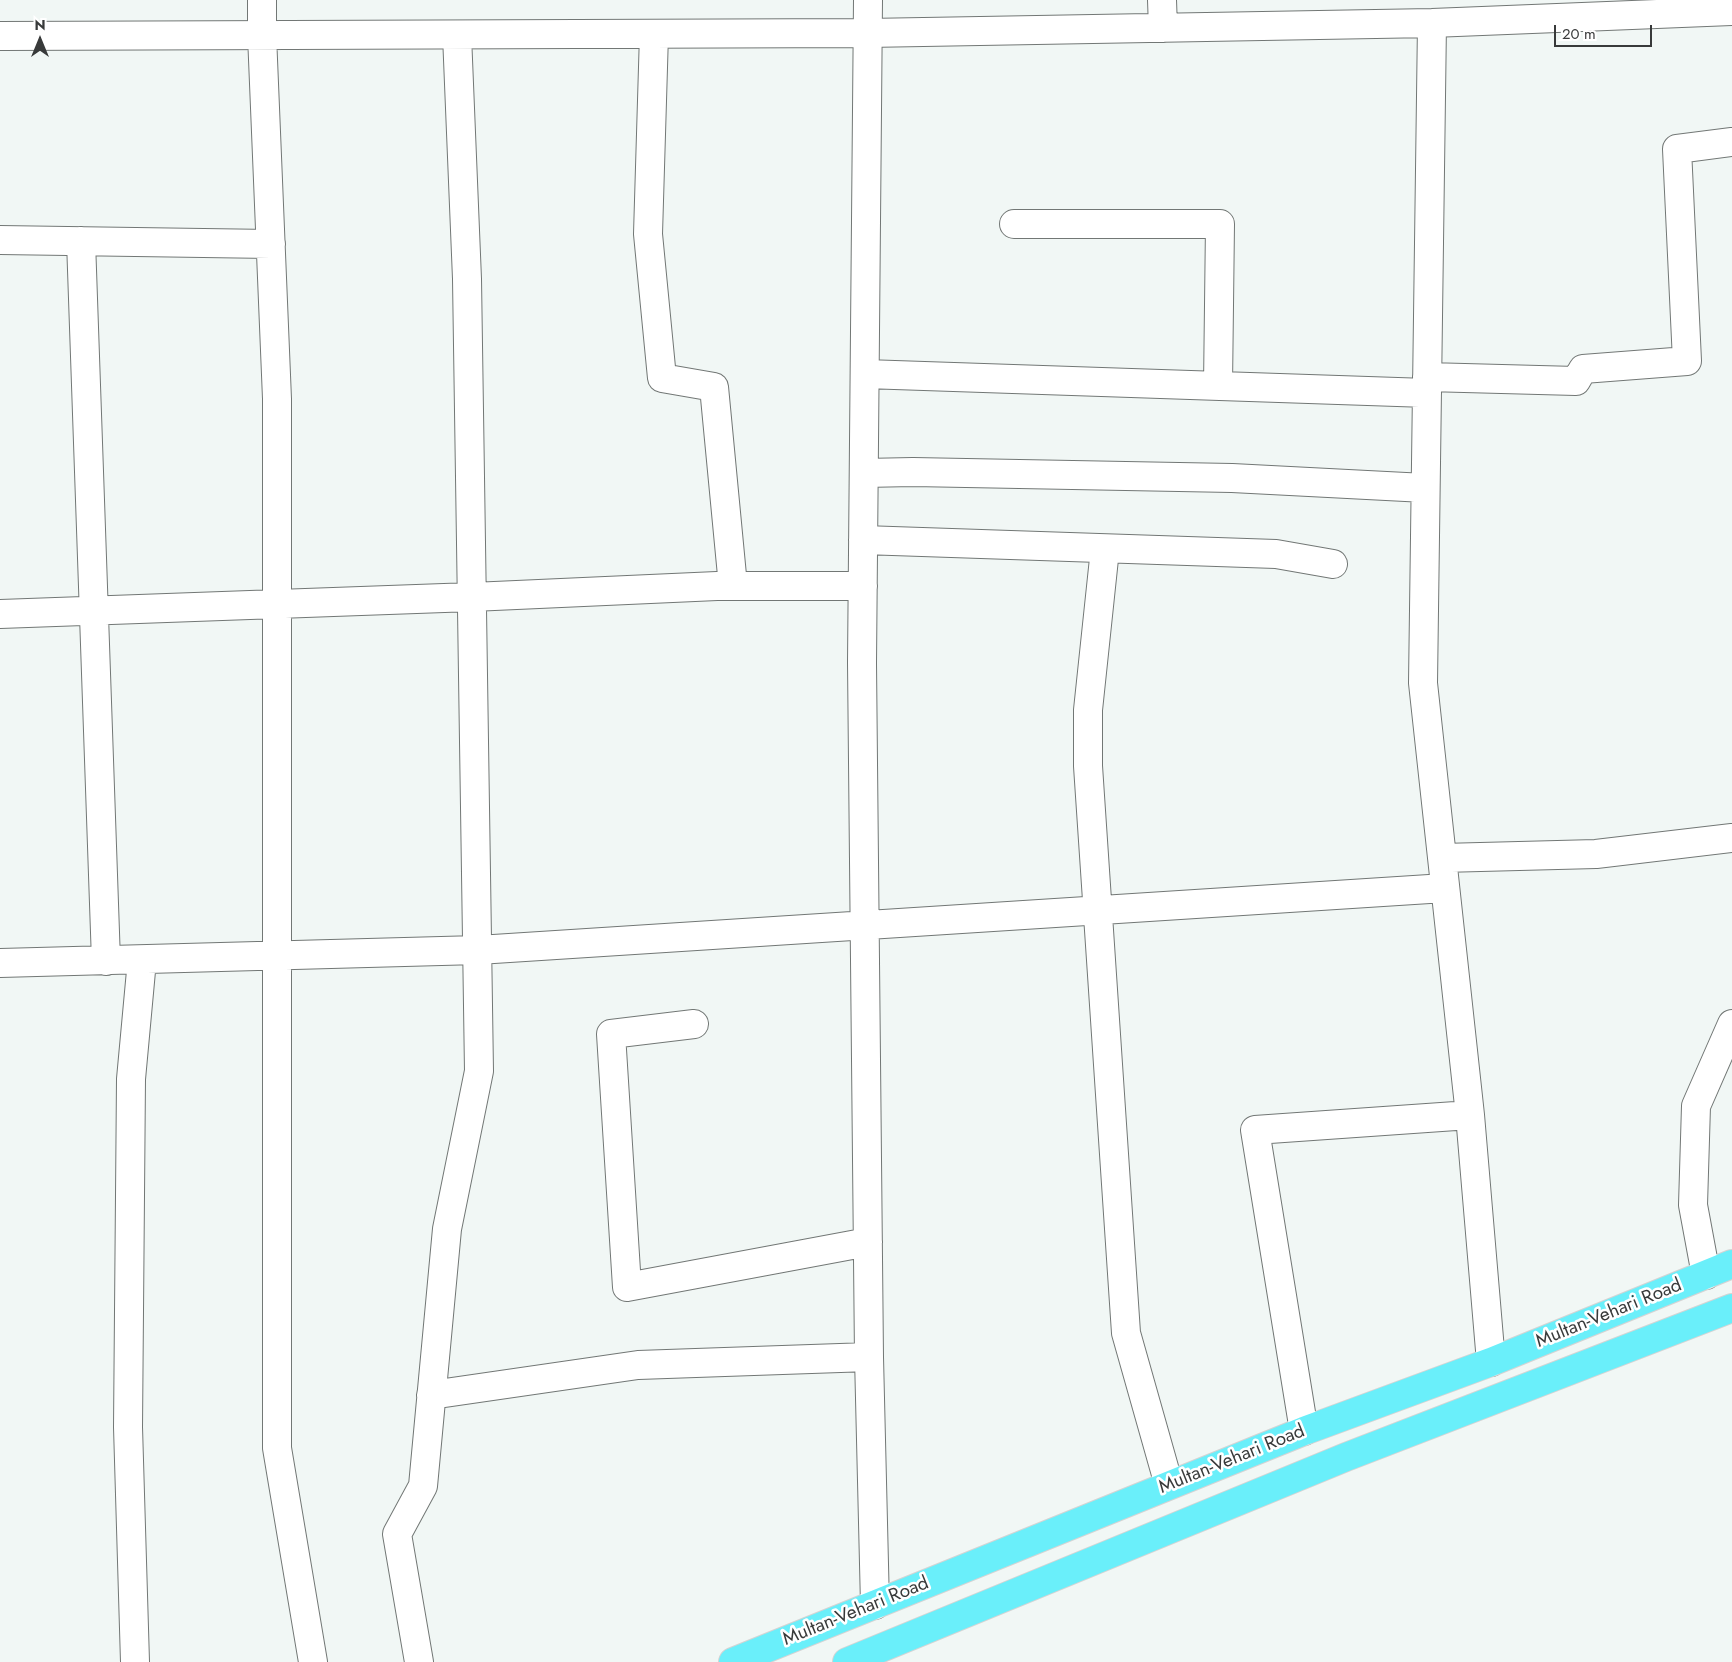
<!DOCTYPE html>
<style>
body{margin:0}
#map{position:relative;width:1732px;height:1662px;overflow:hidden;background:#f1f7f5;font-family:Jost,sans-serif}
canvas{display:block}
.north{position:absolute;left:15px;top:15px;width:50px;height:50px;-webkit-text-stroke:4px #fff;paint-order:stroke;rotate:0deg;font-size:14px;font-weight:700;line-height:20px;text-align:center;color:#383a3a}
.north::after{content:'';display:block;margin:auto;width:18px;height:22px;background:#383a3a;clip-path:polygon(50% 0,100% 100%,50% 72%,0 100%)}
.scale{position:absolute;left:1554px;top:25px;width:98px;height:22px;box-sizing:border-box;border:2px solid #383a3a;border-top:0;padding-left:6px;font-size:15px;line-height:18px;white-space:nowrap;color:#383a3a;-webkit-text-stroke:4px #fff;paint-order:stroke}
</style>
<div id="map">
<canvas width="1732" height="1662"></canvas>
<div class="north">N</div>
<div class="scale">20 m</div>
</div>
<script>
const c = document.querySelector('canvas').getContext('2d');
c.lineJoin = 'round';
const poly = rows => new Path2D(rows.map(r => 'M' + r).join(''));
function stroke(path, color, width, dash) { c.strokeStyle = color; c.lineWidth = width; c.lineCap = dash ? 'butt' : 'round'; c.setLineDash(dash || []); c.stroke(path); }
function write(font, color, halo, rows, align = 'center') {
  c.font = font + ' Jost,sans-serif'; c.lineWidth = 5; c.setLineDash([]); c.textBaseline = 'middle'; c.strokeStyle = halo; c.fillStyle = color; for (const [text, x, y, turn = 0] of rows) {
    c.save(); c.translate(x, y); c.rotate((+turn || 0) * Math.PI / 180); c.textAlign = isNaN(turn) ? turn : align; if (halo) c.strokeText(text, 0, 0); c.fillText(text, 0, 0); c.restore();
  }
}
const minor = poly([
 [262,0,262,35,277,399,277,1448,313,1662],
 [868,0,862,663,869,1357,875,1605],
 [1162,0,1163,28],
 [1432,23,1423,683,1470,1115,1491,1362],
 [654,34,648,234,662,378,714,387,733,586],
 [0,36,867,33,1432,23,1732,11],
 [1014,224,1220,224,1218,386],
 [0,240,271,244],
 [81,241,106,961],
 [865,374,1427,393],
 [1427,377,1576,381,1583,369,1687,361,1677,149,1732,142],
 [864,473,913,472,1232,478,1425,488],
 [863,540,1276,554,1333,564],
 [1105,549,1088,710,1088,766,1126,1333,1169,1485],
 [0,614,472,597,717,586,863,586],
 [1442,858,1596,854,1732,838],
 [0,963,478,950,1445,888],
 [694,1024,611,1034,627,1287,868,1242],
 [1706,1275,1693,1205,1696,1106,1732,1024],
 [431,1395,638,1365,869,1357],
 [1304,1431,1255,1130,1470,1115],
 [135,1662,128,1427,131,1079,142,960],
 [419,1662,397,1534,423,1486,447,1229,479,1071,467,279,457,35]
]);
const trunk = poly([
 [733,1662,1304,1431,1491,1362,1732,1264],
 [847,1662,1346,1457,1732,1308]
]);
stroke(minor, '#727775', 30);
stroke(trunk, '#d3d4d4', 30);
stroke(minor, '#fff', 28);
stroke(trunk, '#6aeffa', 28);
write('19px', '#383a3a', '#fff', [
 ["Multan-Vehari Road",1609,1314,-22],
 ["Multan-Vehari Road",1232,1460,-22],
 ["Multan-Vehari Road",856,1612,-22]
]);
</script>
